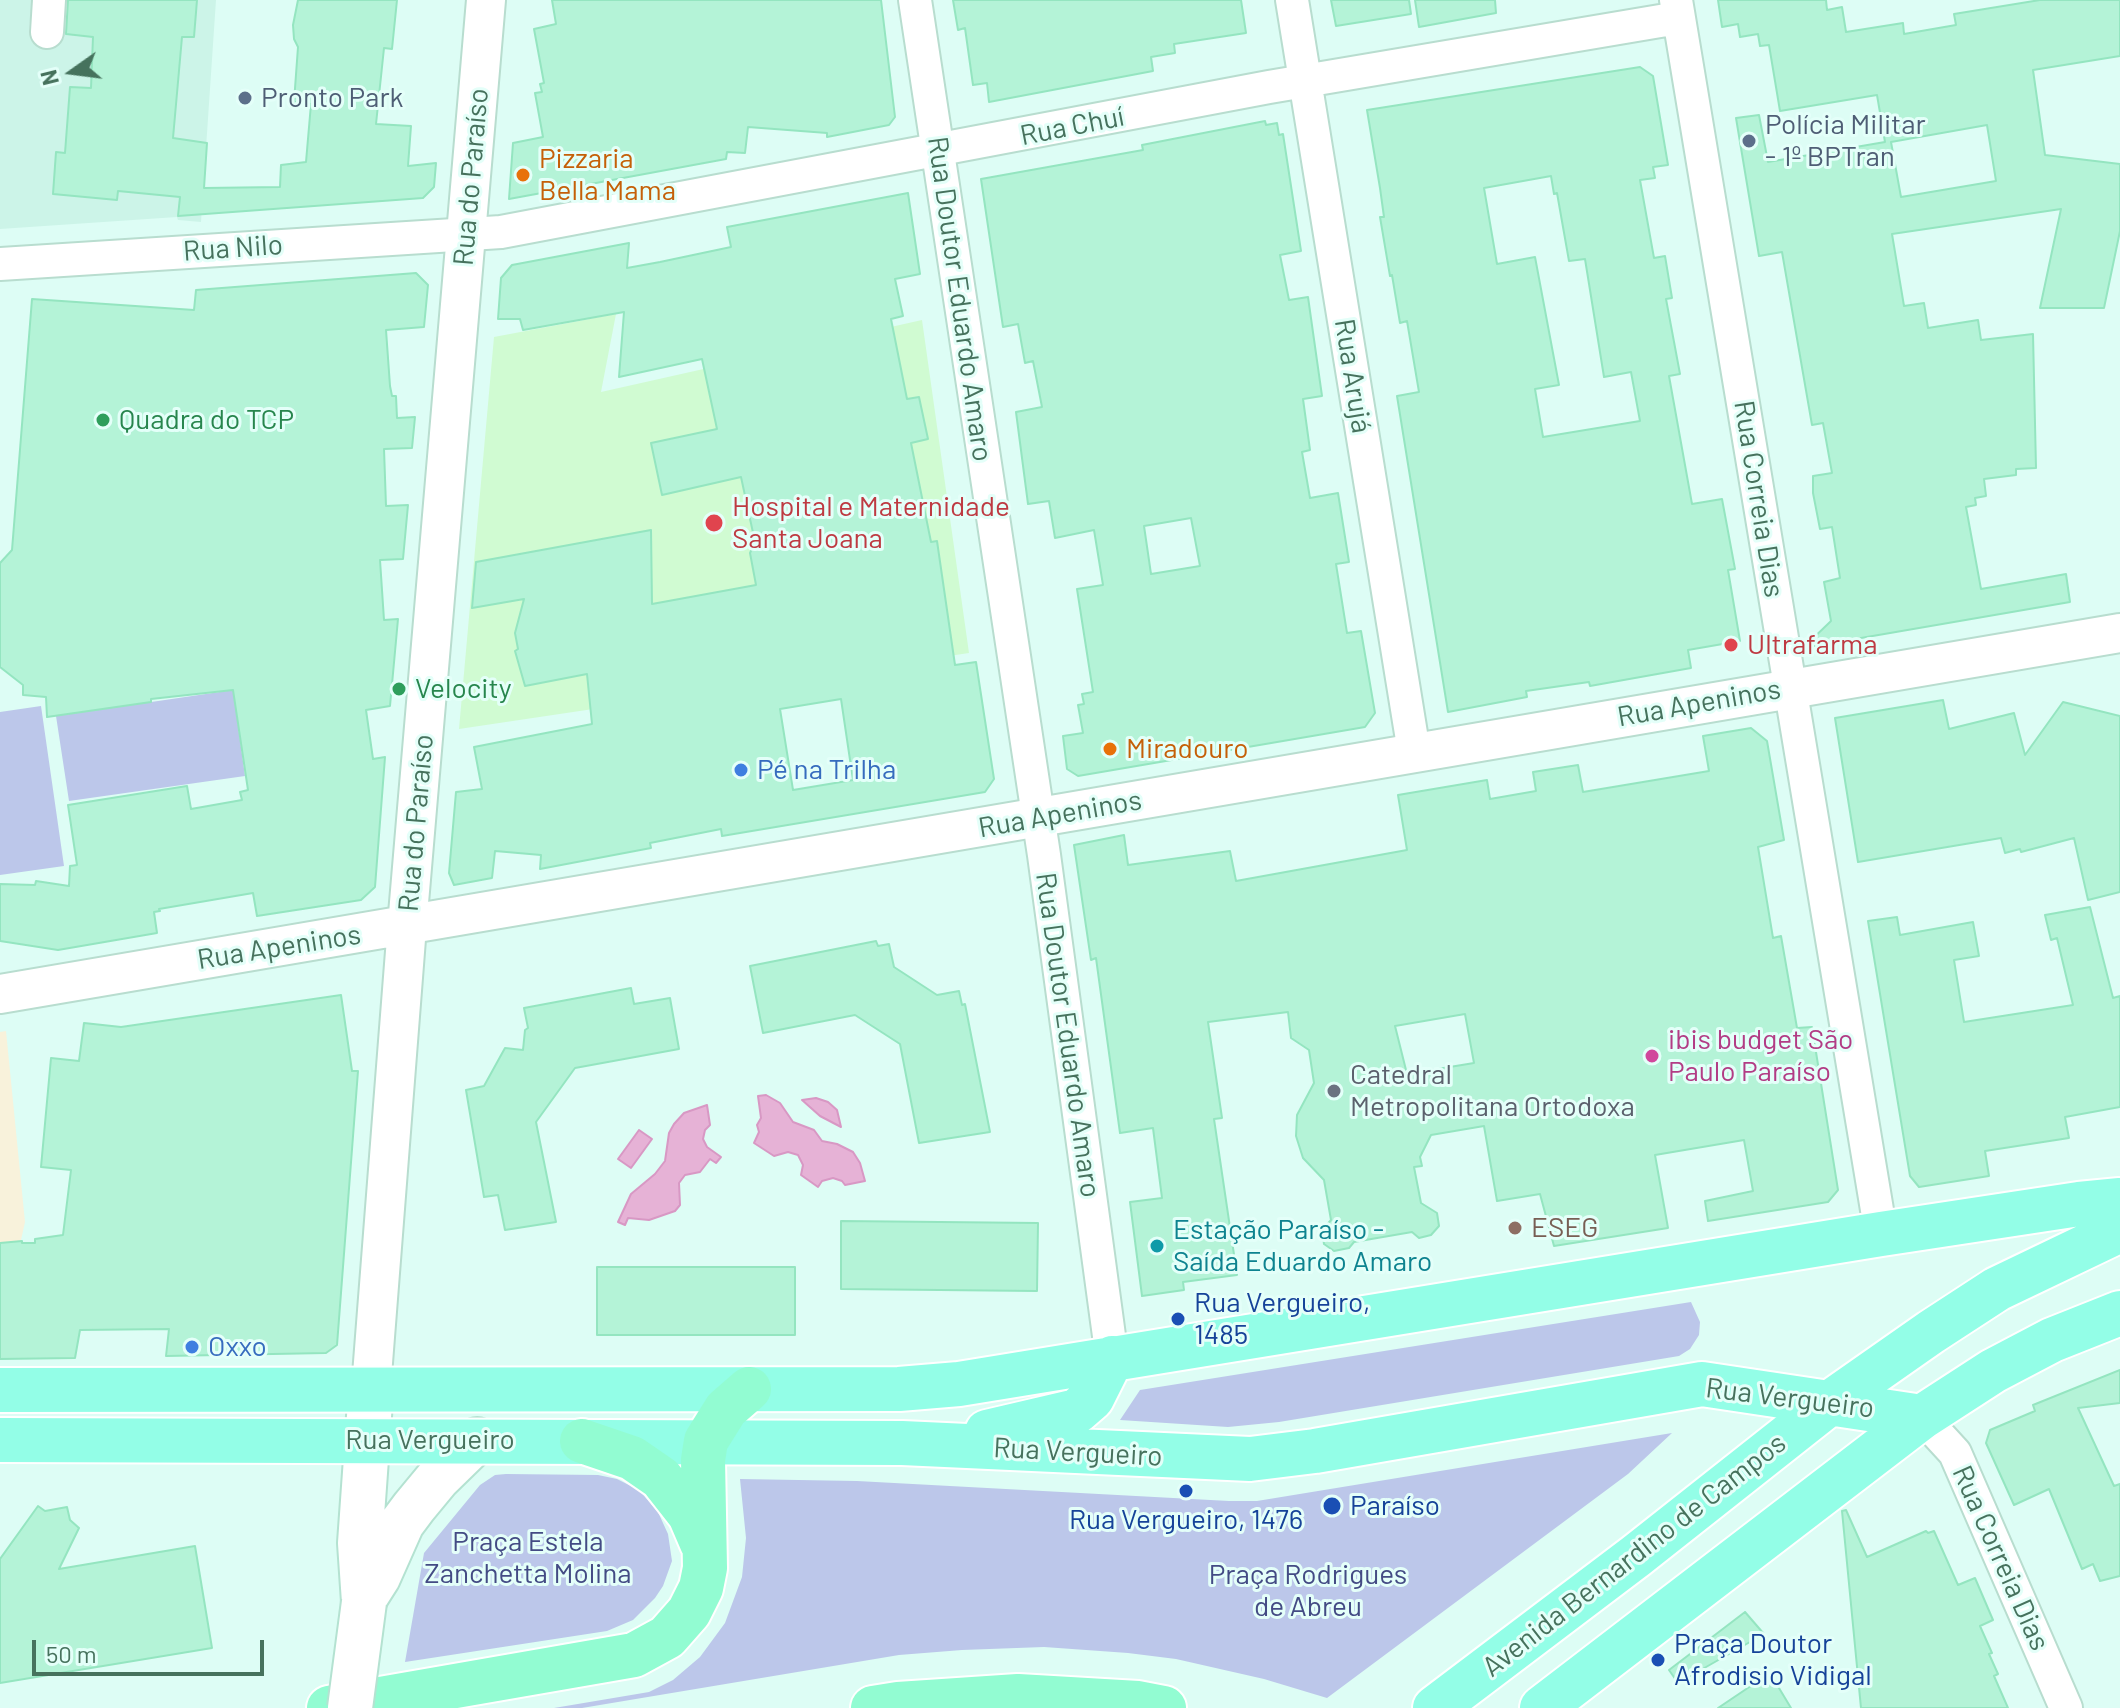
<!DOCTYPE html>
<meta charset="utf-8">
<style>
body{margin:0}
#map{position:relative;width:2120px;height:1708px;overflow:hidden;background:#ddfdf5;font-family:Barlow,sans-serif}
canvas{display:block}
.north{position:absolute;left:32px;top:32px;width:80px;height:80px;-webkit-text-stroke:6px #e4fff9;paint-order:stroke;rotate:256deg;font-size:22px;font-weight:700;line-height:32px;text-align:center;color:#46725d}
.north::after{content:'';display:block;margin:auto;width:28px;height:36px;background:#46725d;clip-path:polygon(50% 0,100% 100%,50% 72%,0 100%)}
.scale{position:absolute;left:32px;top:1640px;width:232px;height:36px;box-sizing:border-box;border:4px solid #46725d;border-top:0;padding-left:10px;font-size:24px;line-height:28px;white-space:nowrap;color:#46725d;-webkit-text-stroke:6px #e4fff9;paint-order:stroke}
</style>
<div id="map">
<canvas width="2120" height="1708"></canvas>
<div class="north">N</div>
<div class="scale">50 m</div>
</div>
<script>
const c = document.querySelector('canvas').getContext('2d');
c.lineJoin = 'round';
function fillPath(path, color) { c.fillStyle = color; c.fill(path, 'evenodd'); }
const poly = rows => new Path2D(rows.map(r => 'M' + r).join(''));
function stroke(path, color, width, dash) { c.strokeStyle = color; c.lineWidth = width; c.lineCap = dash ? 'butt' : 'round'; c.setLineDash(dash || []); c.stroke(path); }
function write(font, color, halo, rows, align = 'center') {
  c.font = font + ' Barlow,sans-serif'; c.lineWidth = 6; c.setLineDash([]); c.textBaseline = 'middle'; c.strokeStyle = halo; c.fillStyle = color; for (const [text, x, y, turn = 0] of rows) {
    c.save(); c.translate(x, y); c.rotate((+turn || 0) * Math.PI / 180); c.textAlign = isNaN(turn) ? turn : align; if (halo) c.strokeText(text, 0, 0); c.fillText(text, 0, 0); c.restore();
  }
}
fillPath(poly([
 [0,0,32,0,29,31,63,34,67,0,216,0,201,222,178,220,177,217,0,229]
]), '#ccf4e8');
fillPath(poly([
 [6,1031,25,1222,0,1334,0,1032]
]), '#f8f2db');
fillPath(poly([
 [616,314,601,392,922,320,969,653,459,729,494,337]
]), '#d0fbd2');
fillPath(poly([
 [233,690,245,776,69,801,56,716],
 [41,706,64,866,0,875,0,712],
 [1691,1302,1700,1322,1699,1335,1690,1349,1679,1356,1279,1422,1228,1427,1120,1420,1140,1390],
 [1672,1433,1628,1474,1327,1698,1264,1679,1176,1659,1128,1653,1044,1647,962,1650,899,1655,582,1708,554,1708,649,1692,673,1680,700,1657,725,1623,742,1577,746,1538,740,1479,857,1481,1229,1501,1257,1501],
 [506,1474,598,1475,617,1479,639,1490,658,1512,668,1534,672,1561,663,1586,655,1598,633,1620,607,1631,405,1662,424,1553,480,1485,495,1475]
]), '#bcc7ea');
const water = poly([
 [766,1095,780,1103,793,1122,814,1130,822,1141,837,1144,853,1152,860,1163,865,1181,845,1185,842,1181,833,1178,822,1181,818,1187,801,1175,803,1165,798,1155,788,1152,774,1156,754,1143,759,1132,757,1125,761,1118,758,1096,766,1095],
 [816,1098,828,1102,837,1110,841,1127,820,1116,802,1100,816,1098],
 [707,1105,710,1125,705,1130,703,1139,707,1147,721,1157,716,1163,710,1159,700,1172,685,1175,679,1183,680,1205,675,1211,649,1220,628,1218,625,1225,618,1222,631,1194,655,1174,665,1161,669,1133,674,1124,684,1113,707,1105],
 [639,1130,652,1139,631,1168,618,1159,639,1130]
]);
fillPath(water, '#e6b2d6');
stroke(water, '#d898c4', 2);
const building = poly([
 [68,0,197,0,194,37,182,37,173,138,207,143,204,188,280,187,281,165,306,162,311,104,294,102,298,47,294,39,293,25,298,0,397,0,392,49,384,48,376,124,411,126,408,166,436,163,434,187,423,198,178,216,180,197,118,191,117,200,53,194,56,152,65,153,70,87,91,88,93,37,66,34,68,0],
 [552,0,881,0,895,117,889,125,827,137,827,133,748,127,745,153,727,152,726,159,509,199,513,143,543,137,535,93,542,92,540,84,544,83,534,29,556,24,552,0],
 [953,0,1241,0,1246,33,1174,44,1175,53,1151,57,1153,71,989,102,987,83,973,85,965,28,958,30,953,0],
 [1331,0,1409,0,1411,14,1336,26,1331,0],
 [1415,0,1495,0,1496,13,1419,27,1415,0],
 [1718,0,1826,0,1827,10,1842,7,1846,32,1903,23,1904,34,1956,25,1954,14,2040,0,2120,0,2120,56,2033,70,2045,155,2120,164,2120,231,2104,308,2040,308,2061,209,1892,234,1904,306,1924,303,1928,328,1978,320,1981,340,2033,334,2036,468,2016,469,2016,475,1984,479,1986,496,1975,498,1976,505,1966,507,1981,589,2066,574,2070,602,1803,648,1831,621,1824,582,1840,578,1832,527,1820,529,1813,493,1813,476,1832,473,1823,423,1812,425,1782,252,1759,256,1736,118,1759,115,1768,162,1885,142,1877,95,1780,111,1769,45,1760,46,1758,34,1740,37,1738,24,1722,27,1718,0],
 [1987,125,1996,181,1901,197,1891,142,1987,125],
 [1640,67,1653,76,1668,165,1653,167,1655,178,1640,180,1654,258,1665,256,1672,298,1666,299,1680,374,1669,376,1692,504,1722,499,1735,569,1728,570,1740,641,1688,650,1691,668,1590,686,1589,682,1526,691,1527,697,1448,712,1397,396,1419,392,1407,321,1400,323,1392,275,1390,276,1380,217,1384,217,1380,188,1367,110,1640,67],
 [1551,176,1554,194,1557,193,1569,261,1585,259,1604,377,1631,372,1640,421,1543,437,1535,389,1559,385,1535,257,1497,264,1484,188,1551,176],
 [1265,121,1266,125,1277,123,1279,135,1283,134,1301,251,1280,255,1289,300,1308,297,1322,396,1303,399,1310,450,1302,452,1310,498,1338,493,1349,562,1336,564,1347,633,1361,631,1375,713,1365,727,1078,776,1067,769,1063,736,1083,733,1078,705,1084,704,1082,694,1093,692,1077,589,1103,585,1094,530,1055,538,1049,501,1028,504,1016,412,1042,407,1033,361,1025,363,1018,324,1003,327,981,179,1143,150,1142,145,1265,121],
 [1191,518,1200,566,1151,574,1144,526,1191,518],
 [908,193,920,274,895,279,903,316,891,319,907,399,919,397,928,439,911,443,931,542,937,541,955,665,976,662,994,779,985,792,722,836,721,829,650,843,651,848,540,869,541,855,495,851,492,878,454,885,449,873,456,792,482,789,474,747,592,724,587,674,525,686,515,651,518,649,515,633,524,599,472,608,476,562,651,530,652,604,756,585,750,553,755,542,741,477,662,495,651,443,717,429,702,359,619,377,624,312,523,330,520,319,498,319,501,278,512,265,629,243,627,268,660,262,731,247,727,227,908,193],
 [841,699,853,780,793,790,780,709,841,699],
 [416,273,428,285,424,327,386,330,390,386,392,396,396,396,397,418,415,417,412,448,384,449,386,506,408,505,403,559,380,560,384,620,398,619,390,706,366,710,373,759,385,757,375,887,361,900,257,916,253,893,159,909,160,911,154,912,157,933,58,950,0,941,0,884,35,885,36,881,69,886,70,866,77,865,68,805,187,786,191,809,242,800,240,792,248,790,233,690,151,699,151,702,47,717,46,697,23,695,23,685,0,667,0,563,12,550,32,299,194,310,196,290,416,273],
 [1943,700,1949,729,2014,713,2025,755,2063,702,2120,716,2120,892,2088,900,2074,838,2021,852,2020,849,2005,853,2001,838,1858,862,1835,718,1943,700],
 [1751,728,1767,741,1784,840,1758,847,1773,938,1781,936,1797,1028,1812,1027,1838,1190,1828,1202,1708,1221,1705,1201,1753,1191,1744,1140,1655,1155,1668,1228,1554,1246,1540,1194,1497,1201,1484,1126,1431,1135,1420,1157,1422,1166,1414,1167,1421,1203,1437,1213,1439,1226,1431,1235,1419,1238,1412,1232,1354,1242,1349,1248,1334,1251,1324,1244,1322,1230,1331,1220,1324,1180,1303,1158,1296,1136,1297,1115,1314,1083,1309,1050,1291,1038,1288,1012,1208,1022,1222,1118,1214,1119,1237,1275,1183,1282,1184,1290,1142,1296,1130,1202,1162,1198,1153,1128,1120,1133,1096,958,1091,960,1074,845,1124,835,1128,865,1230,851,1236,881,1407,850,1398,795,1487,780,1490,799,1536,791,1533,772,1578,765,1583,792,1709,771,1703,736,1751,728],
 [1465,1014,1474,1063,1407,1074,1395,1026,1465,1014],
 [2090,907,2113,998,2120,996,2120,1107,2065,1117,2069,1138,1985,1151,1989,1176,1919,1187,1910,1176,1868,921,1897,917,1900,935,1973,922,1979,956,1954,960,1964,1022,2073,1005,2057,938,2051,940,2045,915,2090,907],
 [876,941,878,946,889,944,894,967,937,995,959,991,962,1005,965,1004,990,1132,919,1143,900,1044,855,1015,763,1033,750,966,876,941],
 [631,988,634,1004,670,998,679,1049,575,1068,536,1122,556,1222,505,1230,498,1195,484,1197,466,1090,484,1086,505,1048,523,1050,525,1030,528,1028,524,1008,631,988],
 [341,995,352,1071,358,1071,337,1345,326,1353,166,1356,169,1329,80,1330,75,1358,0,1359,0,1243,22,1241,22,1243,35,1243,35,1239,63,1235,71,1170,41,1167,51,1058,79,1061,84,1023,121,1027,341,995],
 [841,1221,1038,1223,1037,1291,841,1289,841,1221],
 [597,1267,795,1267,795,1335,597,1335,597,1267],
 [2120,1370,2120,1403,2078,1408,2114,1486,2120,1484,2120,1576,2100,1581,2093,1564,2082,1569,2049,1489,2014,1505,1986,1443,1990,1430,2035,1411,2033,1405,2120,1370],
 [38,1506,45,1511,67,1507,70,1520,79,1528,59,1569,195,1546,212,1648,0,1683,0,1559,38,1506],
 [1846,1510,1867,1557,1926,1531,1928,1533,1934,1531,1958,1585,1975,1578,1993,1620,1980,1626,1992,1653,1989,1654,1998,1674,1994,1676,2008,1708,1861,1708,1842,1511,1846,1510],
 [1745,1612,1764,1634,1678,1683,1669,1670,1745,1612],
 [1770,1673,1791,1708,1718,1708,1770,1673]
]);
fillPath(building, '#b4f3d7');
stroke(building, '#94e5c0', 2);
const minor = poly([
 [915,0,1044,855,1112,1358],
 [1292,0,1414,752],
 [1676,0,1881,1234],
 [47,32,49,0],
 [0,264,501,232,1269,87,1678,18],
 [1922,1417,1955,1453,2066,1708]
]);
const tertiary = poly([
 [0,994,2120,633],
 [371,1388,407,926,486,0]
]);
const secondary = poly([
 [364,1599,378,1577,402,1523,414,1507,438,1478,477,1440],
 [364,1602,360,1543,371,1388]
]);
const primary = poly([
 [0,1390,899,1389,959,1384,1881,1234,2079,1204,2120,1200],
 [987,1432,1077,1411,1092,1398,1112,1358],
 [0,1440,902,1443,1250,1459,1315,1451,1702,1384,1922,1417],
 [1435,1708,1636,1556,1831,1402,1931,1332,1997,1289,2120,1230],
 [1542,1708,1922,1417,1993,1371,2052,1340,2120,1313]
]);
const trunk = poly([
 [582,1441,632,1458,661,1478,690,1515,702,1543],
 [329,1708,634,1655,667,1637,689,1612,701,1588,705,1568,703,1460,706,1441,726,1409,749,1389],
 [873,1708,898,1704,1018,1696,1138,1703,1164,1708]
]);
stroke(minor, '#b8ddcf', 36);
stroke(tertiary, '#b8ddcf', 42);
stroke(secondary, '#b4e2d1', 48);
stroke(primary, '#fff', 48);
stroke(trunk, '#fff', 48);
stroke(minor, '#fff', 32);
stroke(tertiary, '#fff', 38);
stroke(secondary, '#fff', 44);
stroke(primary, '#93fee7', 44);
stroke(trunk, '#92fcd2', 44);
const secondaryBridge = poly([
 [350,1708,364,1602]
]);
stroke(secondaryBridge, '#b4e2d1', 48, []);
stroke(secondaryBridge, '#fff', 44);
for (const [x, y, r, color] of [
 [245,98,8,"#5c6f8a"],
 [1749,141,8,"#5c6f8a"],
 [523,175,8,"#e8710a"],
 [103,420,8,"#2e9e5b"],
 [714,523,10,"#e0444e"],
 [1731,645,8,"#e0444e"],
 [399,689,8,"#2e9e5b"],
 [1110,749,8,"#e8710a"],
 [741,770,8,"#3f7fe0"],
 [1652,1056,8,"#d1479c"],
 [1334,1091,8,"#6b7280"],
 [1515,1228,8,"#8d6e63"],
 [1157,1246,8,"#0f9aa8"],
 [1178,1319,8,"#1a4fb4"],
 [192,1347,8,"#3f7fe0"],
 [1186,1491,8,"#1a4fb4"],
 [1332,1506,10,"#1a4fb4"],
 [1658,1660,8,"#1a4fb4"]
]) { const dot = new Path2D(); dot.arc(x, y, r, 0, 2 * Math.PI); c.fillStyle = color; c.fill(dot); stroke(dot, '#e4fff9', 3); }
write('28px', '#4e5e75', '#e4fff9', [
 ["Pronto Park",261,98],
 ["Polícia Militar",1765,125],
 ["- 1º BPTran",1765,157]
], 'left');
write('28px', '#46725d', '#e4fff9', [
 ["Rua Chuí",1072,126,-11],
 ["Rua do Paraíso",471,177,-85],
 ["Rua Nilo",233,248,-4],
 ["Rua Doutor Eduardo Amaro",960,299,82],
 ["Rua Arujá",1353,376,81],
 ["Rua Correia Dias",1759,499,81],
 ["Rua Apeninos",1699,703,-10],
 ["Rua Apeninos",1060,814,-10],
 ["Rua do Paraíso",416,823,-85],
 ["Rua Apeninos",279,947,-9],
 ["Rua Doutor Eduardo Amaro",1068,1035,82],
 ["Rua Vergueiro",1790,1398,7],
 ["Rua Vergueiro",430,1440],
 ["Rua Vergueiro",1078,1452,3],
 ["Avenida Bernardino de Campos",1634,1555,-38],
 ["Rua Correia Dias",2001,1558,66]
]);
write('28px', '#c56008', '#e4fff9', [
 ["Pizzaria",539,159],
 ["Bella Mama",539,191],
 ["Miradouro",1126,749]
], 'left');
write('28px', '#27864d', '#e4fff9', [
 ["Quadra do TCP",119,420],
 ["Velocity",415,689]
], 'left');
write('28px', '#be3a42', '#e4fff9', [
 ["Hospital e Maternidade",732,507],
 ["Santa Joana",732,539],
 ["Ultrafarma",1747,645]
], 'left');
write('28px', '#366cbe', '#e4fff9', [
 ["Pé na Trilha",757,770],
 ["Oxxo",208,1347]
], 'left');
write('28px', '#b23c85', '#e4fff9', [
 ["ibis budget São",1668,1040],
 ["Paulo Paraíso",1668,1072]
], 'left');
write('28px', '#5b616d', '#e4fff9', [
 ["Catedral",1350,1075],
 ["Metropolitana Ortodoxa",1350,1107]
], 'left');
write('28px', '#785e54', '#e4fff9', [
 ["ESEG",1531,1228]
], 'left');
write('28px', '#0d838f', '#e4fff9', [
 ["Estação Paraíso -",1173,1230],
 ["Saída Eduardo Amaro",1173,1262]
], 'left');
write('28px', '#164399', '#e4fff9', [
 ["Rua Vergueiro,",1194,1303],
 ["1485",1194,1335],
 ["Paraíso",1350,1506],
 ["Rua Vergueiro, 1476",1186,1520,"center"],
 ["Praça Doutor",1674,1644],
 ["Afrodisio Vidigal",1674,1676]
], 'left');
write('28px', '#434b84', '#e4fff9', [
 ["Praça Estela",528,1542],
 ["Zanchetta Molina",528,1574],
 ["Praça Rodrigues",1308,1575],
 ["de Abreu",1308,1607]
]);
</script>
